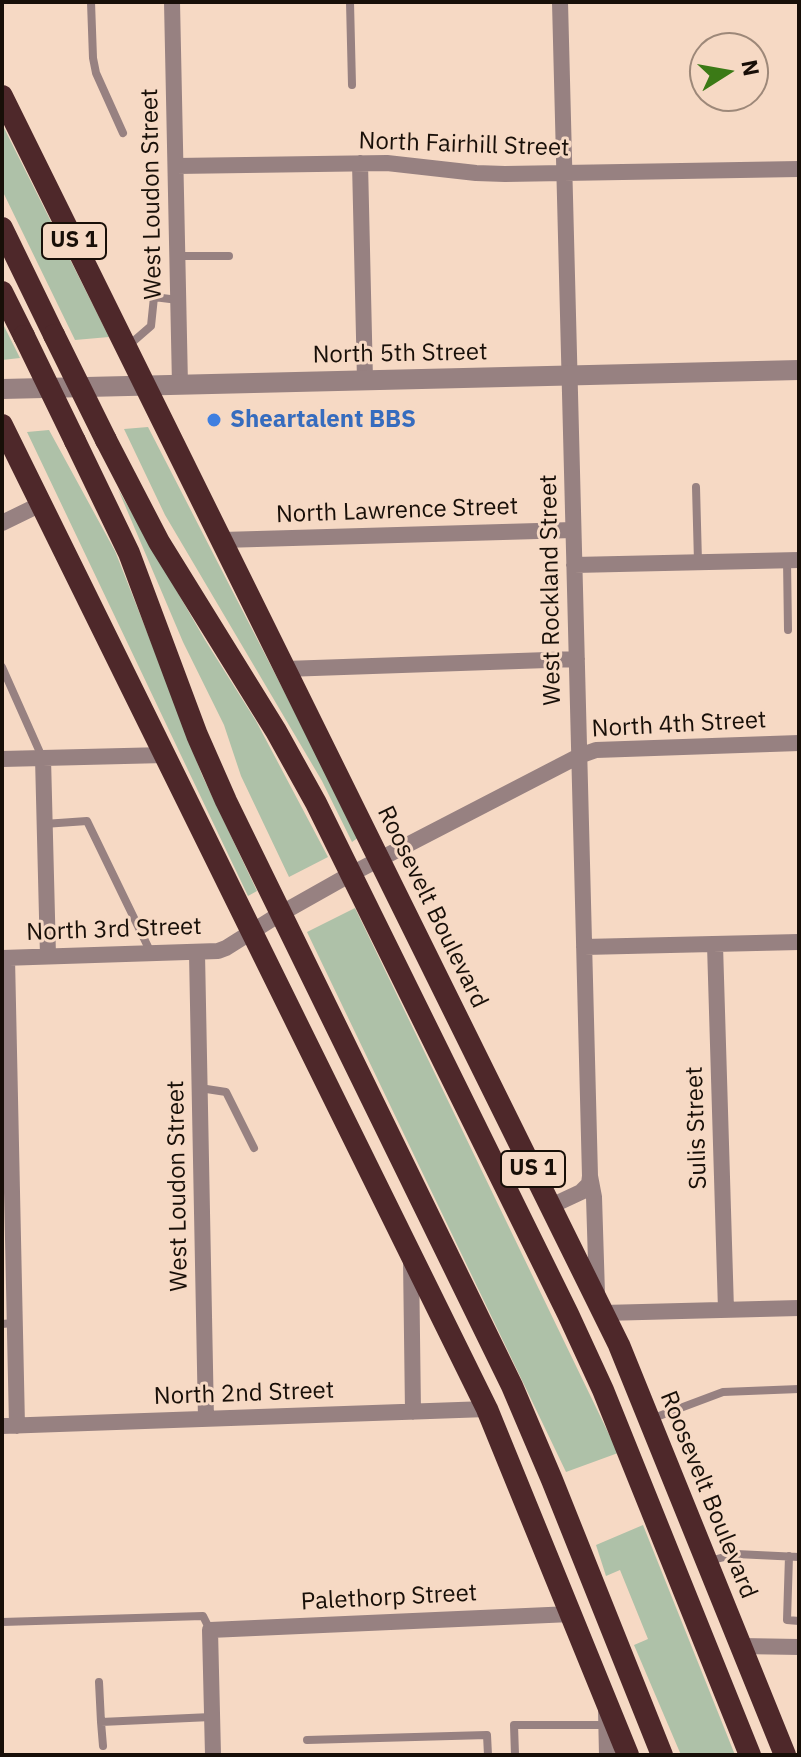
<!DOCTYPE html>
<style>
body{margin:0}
#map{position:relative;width:801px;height:1757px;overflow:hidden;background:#f6d9c4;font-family:"IBM Plex Sans",sans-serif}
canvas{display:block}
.frame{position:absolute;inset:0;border:4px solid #180f08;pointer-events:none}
.north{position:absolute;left:689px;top:32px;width:80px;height:80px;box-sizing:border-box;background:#f6d9c4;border:2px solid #9d8879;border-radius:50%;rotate:79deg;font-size:22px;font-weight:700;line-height:32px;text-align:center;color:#180f08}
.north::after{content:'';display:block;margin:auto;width:28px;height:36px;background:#3b7a16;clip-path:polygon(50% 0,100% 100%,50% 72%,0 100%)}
</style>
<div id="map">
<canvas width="801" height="1757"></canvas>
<div class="frame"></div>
<div class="north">N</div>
</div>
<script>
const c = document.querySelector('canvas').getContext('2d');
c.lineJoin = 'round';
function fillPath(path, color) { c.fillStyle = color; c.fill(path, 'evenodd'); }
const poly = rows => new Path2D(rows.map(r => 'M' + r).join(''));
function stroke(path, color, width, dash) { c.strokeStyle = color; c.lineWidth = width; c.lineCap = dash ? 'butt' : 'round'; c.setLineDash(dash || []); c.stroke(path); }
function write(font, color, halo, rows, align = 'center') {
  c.font = font + ' "IBM Plex Sans",sans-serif'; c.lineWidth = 6; c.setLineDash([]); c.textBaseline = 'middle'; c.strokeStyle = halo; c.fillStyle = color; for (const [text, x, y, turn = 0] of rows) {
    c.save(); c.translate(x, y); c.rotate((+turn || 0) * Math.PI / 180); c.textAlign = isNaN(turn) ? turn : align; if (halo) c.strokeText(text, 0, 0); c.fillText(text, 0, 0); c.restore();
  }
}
fillPath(poly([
 [2,124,109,337,75,340,2,190],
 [2,322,20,358,2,360],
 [148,427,359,837,352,842,322,781,165,515,124,429],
 [49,430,115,551,164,675,202,775,257,891,248,896,27,432],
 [118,489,205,640,256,721,328,857,289,877,241,776,224,725,183,642],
 [355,908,618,1453,566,1472,307,932],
 [643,1525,735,1755,681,1755,634,1645,648,1639,620,1570,606,1576,596,1545]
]), '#aec1a8');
stroke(poly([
 [91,2,93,58,96,73,123,133],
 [350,2,352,85],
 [177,256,229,256],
 [155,265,154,297,178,300],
 [128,346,151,326,154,297],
 [696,487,698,562],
 [787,560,788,630],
 [2,667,42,757],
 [44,824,87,821,151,953],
 [200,1088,226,1092,254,1148],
 [2,1324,14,1323],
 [651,1419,723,1392,799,1389],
 [789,1556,787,1620,799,1621],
 [709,1561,736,1554,799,1557],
 [2,1622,203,1616,210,1630],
 [99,1682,101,1722],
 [307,1740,487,1735,488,1755],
 [103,1746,101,1722,211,1717],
 [515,1755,514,1725,606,1725]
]), '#978181', 8);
stroke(poly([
 [172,2,180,385],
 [560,2,590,1176,594,1197,597,1294],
 [360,163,365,380],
 [176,166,387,163,476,173,505,174,799,169],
 [2,523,41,504],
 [222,540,573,530],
 [574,565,799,560],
 [285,669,577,659],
 [43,758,48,956],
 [2,759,165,755],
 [715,945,726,1310],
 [584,947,799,942],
 [197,953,206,1419],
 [2,958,218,951,226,948,280,914,351,874,579,756,596,750,799,743],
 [7,958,17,1426],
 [551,1206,581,1192,589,1184,590,1176],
 [411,1259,413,1412],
 [603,1313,799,1308],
 [2,1426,487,1409],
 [741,1646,799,1647],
 [606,1710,607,1755],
 [213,1755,210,1630,571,1614]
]), '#978181', 16);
stroke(poly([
 [2,389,799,370]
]), '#978181', 20);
stroke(poly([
 [2,96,619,1345,785,1755],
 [2,228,54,335],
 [2,292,24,336],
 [2,425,487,1409,628,1755],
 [106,440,159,542,276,731,316,803,568,1314,603,1390,750,1755],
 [75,441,129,553,197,735,226,801,512,1386,552,1480,662,1755]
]), '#4e282a', 22);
stroke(poly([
 [54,335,106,440],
 [24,336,75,441]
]), '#4e282a', 22);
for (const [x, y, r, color] of [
 [214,420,8,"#3f7fe0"]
]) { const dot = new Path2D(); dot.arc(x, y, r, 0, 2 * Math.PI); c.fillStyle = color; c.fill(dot); stroke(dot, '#f6d9c4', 3); }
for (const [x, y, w] of [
 [74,241,64],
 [533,1169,64]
]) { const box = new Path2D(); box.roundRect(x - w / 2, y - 18, w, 36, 6); c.fillStyle = '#f6d9c4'; c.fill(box); stroke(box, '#180f08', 2); }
write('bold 22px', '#180f08', null, [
 ["US 1",74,241],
 ["US 1",533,1169]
]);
write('24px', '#180f08', '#f6d9c4', [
 ["North Fairhill Street",464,145,2],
 ["West Loudon Street",152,194,-91],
 ["North 5th Street",400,354,-1],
 ["North Lawrence Street",397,511,-2],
 ["West Rockland Street",551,590,-91],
 ["North 4th Street",679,725,-3],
 ["Roosevelt Boulevard",432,907,64],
 ["North 3rd Street",114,930,-2],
 ["Sulis Street",697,1128,-92],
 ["West Loudon Street",178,1186,-91],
 ["North 2nd Street",244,1394,-2],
 ["Roosevelt Boulevard",708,1495,68],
 ["Palethorp Street",389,1598,-3]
]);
write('bold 24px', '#366cbe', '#f6d9c4', [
 ["Sheartalent BBS",230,420]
], 'left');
</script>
